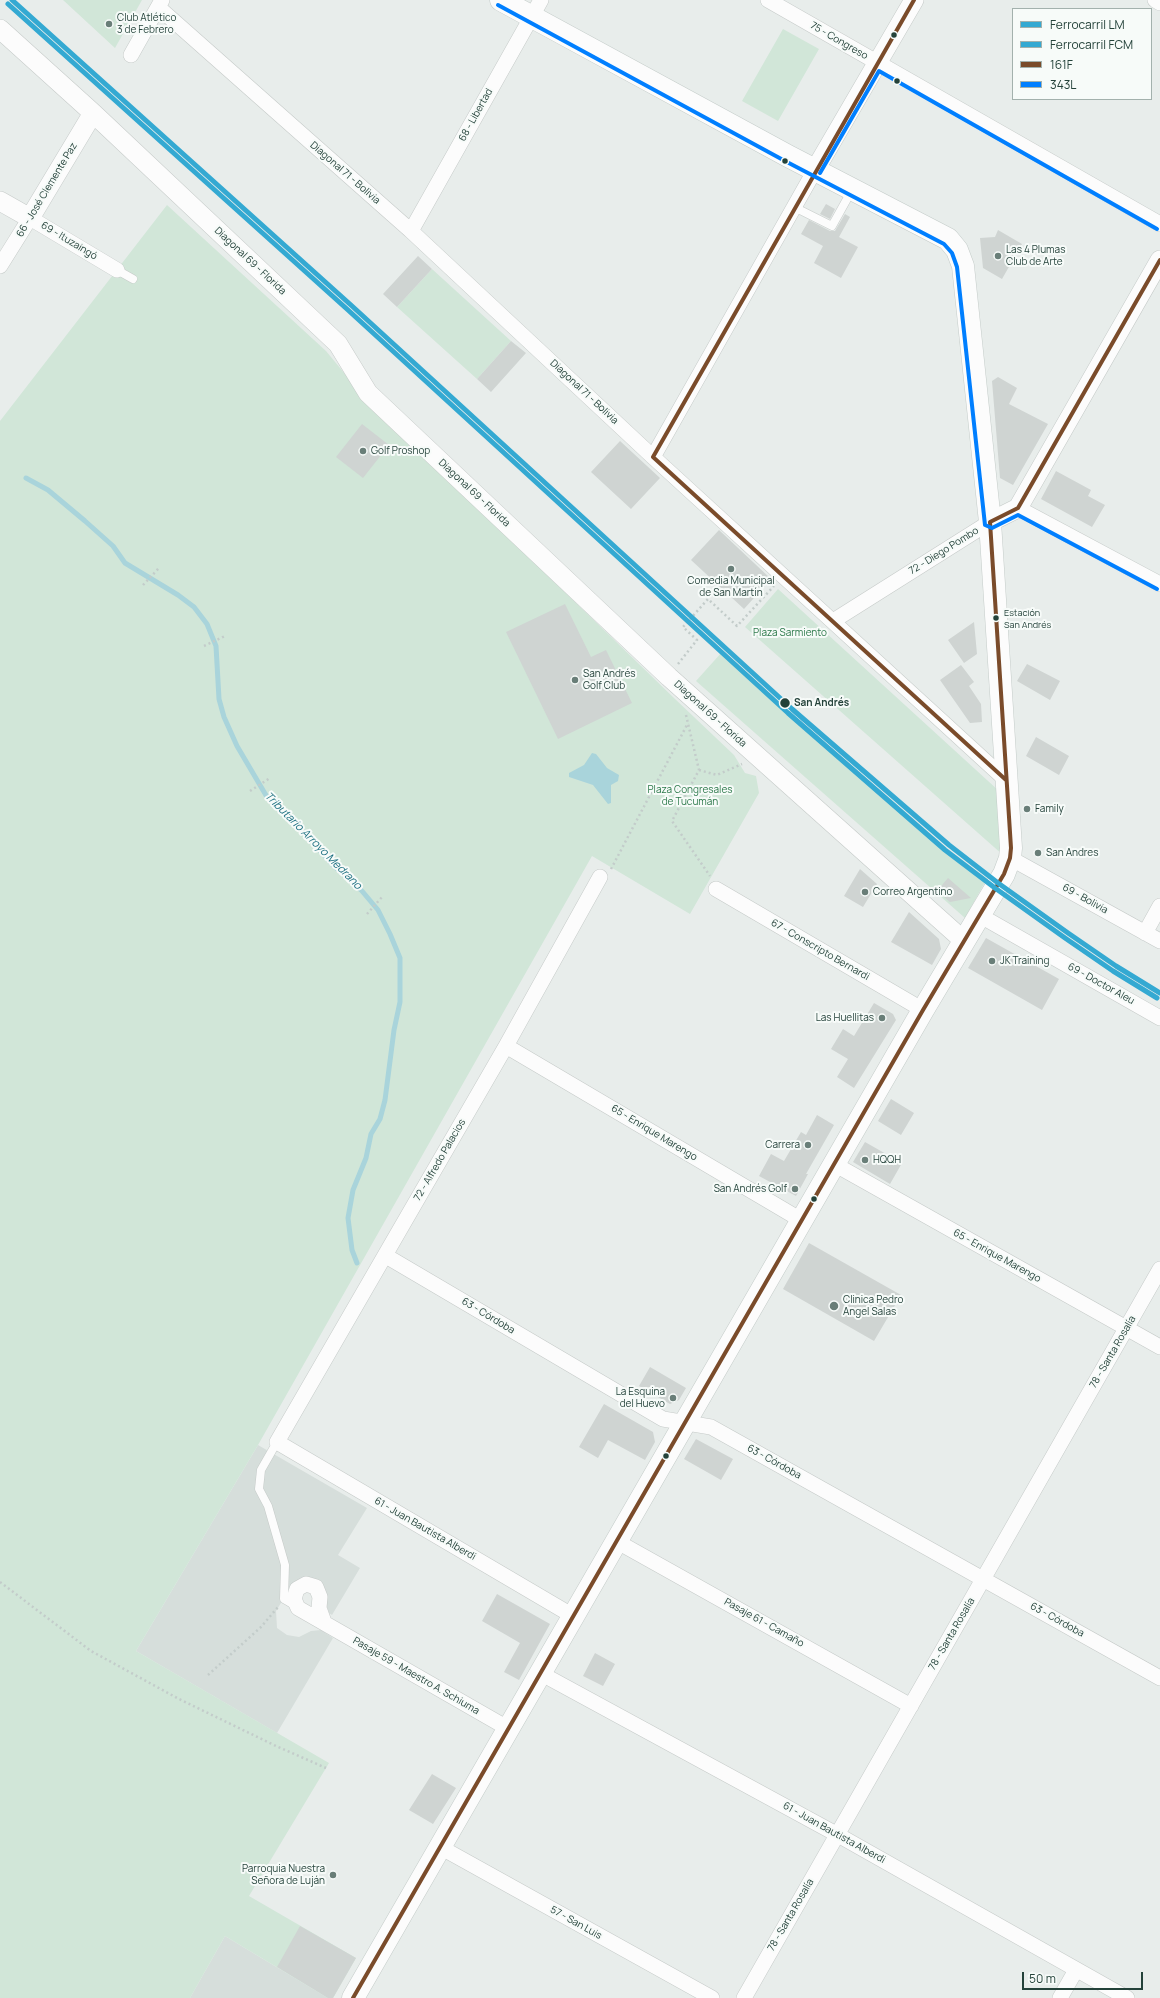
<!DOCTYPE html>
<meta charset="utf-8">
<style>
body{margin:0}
#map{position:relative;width:1160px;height:1998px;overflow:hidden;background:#e8edeb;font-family:Manrope,sans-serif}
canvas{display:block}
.legend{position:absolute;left:1012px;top:8px;width:140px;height:92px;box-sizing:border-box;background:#f7fbf9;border:1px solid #a3b1ad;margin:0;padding:5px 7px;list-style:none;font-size:12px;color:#24423a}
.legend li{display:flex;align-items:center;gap:8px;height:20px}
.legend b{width:20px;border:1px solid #a3b1ad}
.scale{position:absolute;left:1022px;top:1972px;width:121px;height:18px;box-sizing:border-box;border:2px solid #24423a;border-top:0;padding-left:5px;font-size:12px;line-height:14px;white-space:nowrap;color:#24423a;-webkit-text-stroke:3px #f7fbf9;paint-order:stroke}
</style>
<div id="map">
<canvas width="1160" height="1998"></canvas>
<ul class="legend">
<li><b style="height:5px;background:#34a9d2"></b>Ferrocarril LM</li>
<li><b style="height:5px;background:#34a9d2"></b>Ferrocarril FCM</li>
<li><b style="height:5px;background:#7a4b2a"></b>161F</li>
<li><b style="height:5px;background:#007fff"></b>343L</li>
</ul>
<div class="scale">50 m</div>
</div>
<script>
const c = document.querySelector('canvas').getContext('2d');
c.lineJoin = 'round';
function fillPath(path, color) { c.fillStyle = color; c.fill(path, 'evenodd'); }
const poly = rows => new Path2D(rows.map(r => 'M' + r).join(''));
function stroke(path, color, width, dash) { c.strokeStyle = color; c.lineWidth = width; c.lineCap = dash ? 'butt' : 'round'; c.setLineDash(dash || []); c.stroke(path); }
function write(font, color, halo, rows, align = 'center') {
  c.font = font + ' Manrope,sans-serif'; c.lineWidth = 4; c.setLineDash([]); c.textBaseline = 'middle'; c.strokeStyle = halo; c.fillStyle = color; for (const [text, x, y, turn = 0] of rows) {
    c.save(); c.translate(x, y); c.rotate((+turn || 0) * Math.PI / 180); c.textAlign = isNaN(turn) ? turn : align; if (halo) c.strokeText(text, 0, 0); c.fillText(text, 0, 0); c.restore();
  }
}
fillPath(poly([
 [258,1445,367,1508,338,1555,360,1568,332,1615,329,1613,326,1604,327,1595,322,1583,306,1578,298,1580,292,1585,276,1611,277,1628,287,1635,299,1637,311,1631,321,1630,333,1638,277,1733,136,1651],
 [225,1936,328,1998,190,1998]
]), '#d6dedb');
fillPath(poly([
 [63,0,142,0,115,48],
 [783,29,819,49,778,121,742,101],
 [167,205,326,351,364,397,674,698,734,755,745,773,756,776,759,793,690,914,592,856,258,1445,136,1651,329,1763,249,1896,356,1958,333,1998,328,1998,225,1936,190,1998,0,1998,0,421],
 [432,269,511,341,477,379,397,307],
 [778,589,999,791,1003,855,745,627],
 [722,652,931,837,985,882,965,918,696,681]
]), '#d1e6d8');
fillPath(poly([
 [592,753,596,754,607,768,619,775,618,781,611,785,611,803,608,804,593,785,569,777,569,773,584,765]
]), '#a9d4db');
stroke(poly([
 [26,478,48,490,85,521,113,546,125,563,178,595,194,607,207,624,216,646,219,699,224,717,237,746,267,797,295,823,334,866,362,891,378,910,390,934,400,958,400,1002,394,1030,385,1100,380,1119,371,1134,366,1158,353,1190,348,1218,352,1250,357,1263]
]), '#a9d4db', 5);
fillPath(poly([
 [826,204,835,209,830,219,820,214],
 [845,214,850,217,839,237,858,247,841,278,814,263,823,246,801,234,809,220,830,231,835,231],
 [998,230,1022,244,1002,279,983,268,980,238,995,237],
 [418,256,432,269,397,307,383,294],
 [511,341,526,353,491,392,477,379],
 [998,377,1017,388,1009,404,1048,424,1013,485,1000,478,992,381],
 [362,424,389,445,363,478,336,457],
 [620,441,660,478,631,509,591,472],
 [1056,471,1091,490,1088,496,1105,505,1092,527,1041,499],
 [719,530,771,579,744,609,691,560],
 [565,604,591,657,606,650,632,703,558,739,506,632],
 [974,622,977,654,964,663,948,640],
 [1027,664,1060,681,1050,700,1017,681],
 [961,665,974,682,969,686,981,704,982,722,970,723,940,680],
 [1036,737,1069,756,1059,775,1026,756],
 [860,869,877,884,863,907,844,896],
 [948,878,971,898,950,902,937,891],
 [909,912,939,939,941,949,932,965,891,942],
 [986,938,1059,979,1042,1010,968,968],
 [874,1003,893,1014,896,1020,854,1088,837,1077,848,1059,831,1049,843,1029,854,1036],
 [891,1099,914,1113,901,1135,878,1121],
 [817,1115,834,1125,806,1174,808,1174,796,1196,759,1176,771,1154,784,1161,801,1132,806,1135],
 [865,1142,902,1163,890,1184,853,1162],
 [809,1243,901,1295,874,1341,783,1289],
 [650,1367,686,1388,679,1400,670,1404,639,1386],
 [604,1404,653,1432,655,1442,645,1460,608,1440,598,1458,579,1447],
 [696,1439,733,1459,721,1480,684,1459],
 [497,1594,550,1624,519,1680,504,1672,520,1643,482,1621],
 [595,1653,615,1664,603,1686,583,1676],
 [432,1774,456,1788,433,1824,409,1810],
 [300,1926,356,1958,333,1998,328,1998,277,1967]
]), '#cfd4d2');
const service = poly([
 [794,207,832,226,852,190],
 [117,270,133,279],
 [277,1442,261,1470,259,1489,268,1506,285,1565,284,1599,296,1606]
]);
const minor = poly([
 [768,0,1160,224],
 [1155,0,1160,3],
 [158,7,411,231,653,457,1006,780],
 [131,55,162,0],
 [411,231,541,0],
 [0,266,30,218,117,270],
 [653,457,815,170],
 [1018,508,1160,584],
 [833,621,990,522],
 [1010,858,1160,941],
 [716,889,923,1010],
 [979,915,1160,1018],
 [1145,933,1160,906],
 [506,1046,801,1220],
 [834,1164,1160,1347],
 [386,1256,663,1419,711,1427,1160,1678],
 [616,1541,911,1706],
 [573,1616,277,1442,506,1046,600,877],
 [324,1622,319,1608,320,1597,316,1587,306,1584,297,1589,294,1599,298,1608,509,1729],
 [540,1673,838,1835,1127,1998],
 [440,1847,712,1998],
 [744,1998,1160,1269],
 [1060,1998,1076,1970]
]);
const tertiary = poly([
 [0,29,93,113,338,344,368,393,669,677,964,941],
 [815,170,914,0],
 [0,201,30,218,93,113],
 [990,522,1018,508,1160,260]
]);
const secondary = poly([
 [353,1998,923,1010,1004,874,1010,858,1011,848,990,522,963,266,957,250,948,239,788,156,501,0]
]);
stroke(service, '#c5cac8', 9);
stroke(minor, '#c5cac8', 16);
stroke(tertiary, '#c5cac8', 20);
stroke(secondary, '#c3cbc8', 23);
stroke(poly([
 [143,585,159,568],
 [204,646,225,636],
 [678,664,697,640,683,627,708,599,737,626,774,586],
 [686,715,699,770,672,821,710,876],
 [699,770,717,775,742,764],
 [250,791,270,778],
 [611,869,688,723],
 [367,914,382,897],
 [0,1582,91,1651,179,1699,276,1746,326,1768],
 [208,1675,261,1627,278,1607]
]), '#c3ccca', 2.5, [2, 3]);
stroke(service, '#fcfcfc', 8);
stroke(minor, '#fcfcfc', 15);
stroke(tertiary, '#fcfcfc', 19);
stroke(secondary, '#fcfcfc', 22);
stroke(poly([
 [914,0,653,457,1006,780],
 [353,1998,923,1010,1004,874,1010,858,1011,848,990,522,1018,508,1160,260]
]), '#7a4b2a', 4);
stroke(poly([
 [498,5,785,161,944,244,952,253,957,267,985,525,992,528,1018,515,1157,589],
 [820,173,879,71,1157,229]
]), '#007fff', 4);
stroke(poly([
 [12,0,352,306,792,709,949,845,998,883,1068,933,1116,966,1160,993]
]), '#34a9d2', 5);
stroke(poly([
 [8,4,348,310,788,713,945,850,995,888,1065,938,1113,971,1157,998]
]), '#34a9d2', 5);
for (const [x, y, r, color] of [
 [109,24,4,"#697e78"],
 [894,35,3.5,"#24423a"],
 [897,81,3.5,"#24423a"],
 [785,161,3.5,"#24423a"],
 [998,256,4,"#697e78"],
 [363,451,4,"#697e78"],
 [731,569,4,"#697e78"],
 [996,618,3.5,"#24423a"],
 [575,680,4,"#697e78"],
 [785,703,5.5,"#24423a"],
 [1027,809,4,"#697e78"],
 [1038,853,4,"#697e78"],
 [865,892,4,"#697e78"],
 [992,961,4,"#697e78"],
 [882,1018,4,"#697e78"],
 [808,1145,4,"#697e78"],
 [865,1160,4,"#697e78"],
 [795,1189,4,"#697e78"],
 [814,1199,3.5,"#24423a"],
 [834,1306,5,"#697e78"],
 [673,1398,4,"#697e78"],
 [666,1456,3.5,"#24423a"],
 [333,1875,4,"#697e78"]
]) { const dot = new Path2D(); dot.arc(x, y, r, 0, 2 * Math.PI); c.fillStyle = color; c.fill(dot); stroke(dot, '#f7fbf9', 1.5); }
write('9px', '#24423a', '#f7fbf9', [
 ["Estación",1004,613],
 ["San Andrés",1004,625]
], 'left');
write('10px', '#24423a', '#f7fbf9', [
 ["Club Atlético",117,18],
 ["3 de Febrero",117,30],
 ["Las 4 Plumas",1006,250],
 ["Club de Arte",1006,262],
 ["Golf Proshop",371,451],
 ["Comedia Municipal",731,581,"center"],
 ["de San Martín",731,593,"center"],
 ["San Andrés",583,674],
 ["Golf Club",583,686],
 ["Family",1035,809],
 ["San Andres",1046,853],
 ["Correo Argentino",873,892],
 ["JK Training",1000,961],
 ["Las Huellitas",874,1018,"right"],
 ["Carrera",800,1145,"right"],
 ["HQQH",873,1160],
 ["San Andrés Golf",787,1189,"right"],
 ["Clinica Pedro",843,1300],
 ["Angel Salas",843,1312],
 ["La Esquina",665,1392,"right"],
 ["del Huevo",665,1404,"right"],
 ["Parroquia Nuestra",325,1869,"right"],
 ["Señora de Luján",325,1881,"right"]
], 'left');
write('10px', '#24423a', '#f7fbf9', [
 ["75 - Congreso",839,41,30],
 ["68 - Libertad",476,115,-61],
 ["Diagonal 71 - Bolivia",345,173,41],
 ["66 - José Clemente Paz",47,190,-59],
 ["69 - Ituzaingó",69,241,31],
 ["Diagonal 69 - Florida",250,261,43],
 ["Diagonal 71 - Bolivia",584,392,43],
 ["Diagonal 69 - Florida",474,493,43],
 ["72 - Diego Pombo",944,551,-32],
 ["Diagonal 69 - Florida",710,714,42],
 ["69 - Bolivia",1085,899,29],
 ["67 - Conscripto Bernardi",820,950,30],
 ["69 - Doctor Aleu",1101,984,29],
 ["65 - Enrique Marengo",654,1133,31],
 ["72 - Alfredo Palacios",440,1160,-60],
 ["65 - Enrique Marengo",997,1256,29],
 ["63 - Córdoba",488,1316,31],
 ["78 - Santa Rosalía",1113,1352,-60],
 ["63 - Córdoba",774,1462,29],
 ["61 - Juan Bautista Alberdi",425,1529,30],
 ["63 - Córdoba",1057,1620,29],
 ["Pasaje 61 - Camaño",764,1623,29],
 ["78 - Santa Rosalía",952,1634,-60],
 ["Pasaje 59 - Maestro A. Schiuma",416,1676,30],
 ["61 - Juan Bautista Alberdi",834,1833,29],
 ["78 - Santa Rosalía",791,1915,-60],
 ["57 - San Luis",576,1923,29]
]);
write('10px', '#2d7a4b', '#f7fbf9', [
 ["Plaza Sarmiento",790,633],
 ["Plaza Congresales",690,790],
 ["de Tucumán",690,802]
]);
write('bold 10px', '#24423a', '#f7fbf9', [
 ["San Andrés",794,703]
], 'left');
write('italic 11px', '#1c6f80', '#f7fbf9', [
 ["Tributario Arroyo Medrano",313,841,45]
]);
</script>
